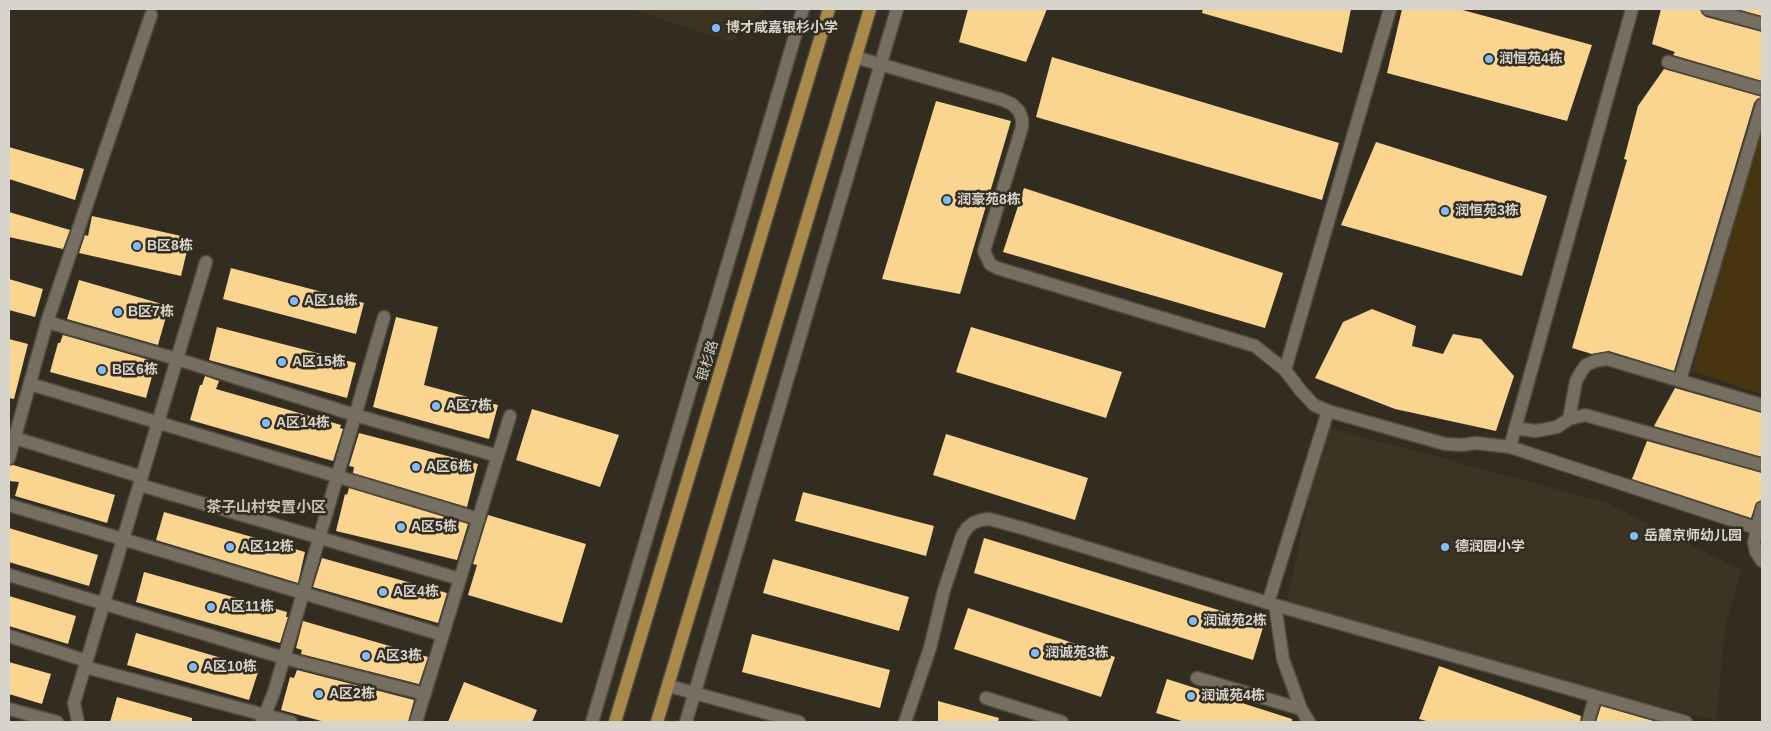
<!DOCTYPE html>
<meta charset="utf-8">
<style>
body{margin:0}
#map{position:relative;width:1771px;height:731px;overflow:hidden;background:#322c21;font-family:Arial,sans-serif}
canvas{display:block}
.frame{position:absolute;inset:0;border:10px solid #d7d4cc;pointer-events:none}
</style>
<div id="map">
<canvas width="1771" height="731"></canvas>
<div class="frame"></div>
</div>
<script>
const c = document.querySelector('canvas').getContext('2d');
c.lineJoin = 'round';
function fillPath(path, color) { c.fillStyle = color; c.fill(path, 'evenodd'); }
const poly = rows => new Path2D(rows.map(r => 'M' + r).join(''));
function stroke(path, color, width, dash) { c.strokeStyle = color; c.lineWidth = width; c.lineCap = dash ? 'butt' : 'round'; c.setLineDash(dash || []); c.stroke(path); }
function write(font, color, halo, rows, align = 'center') {
  c.font = font + ' Arial,"Noto Sans SC",sans-serif'; c.lineWidth = 5; c.setLineDash([]); c.textBaseline = 'middle'; c.strokeStyle = halo; c.fillStyle = color; for (const [text, x, y, turn = 0] of rows) {
    c.save(); c.translate(x, y); c.rotate((+turn || 0) * Math.PI / 180); c.textAlign = isNaN(turn) ? turn : align; if (halo) c.strokeText(text, 0, 0); c.fillText(text, 0, 0); c.restore();
  }
}
fillPath(poly([
 [630,9,765,9,763,13,731,42],
 [1323,426,1605,502,1742,570,1726,623,1716,721,1286,608]
]), '#3d3322');
fillPath(poly([
 [1762,125,1762,394,1692,371]
]), '#47350f');
fillPath(poly([
 [968,9,1047,9,1026,62,959,42],
 [1203,9,1351,9,1342,53,1202,13],
 [1402,9,1459,9,1592,45,1567,121,1387,73],
 [1661,9,1700,9,1702,14,1706,17,1762,32,1762,81,1673,55,1675,52,1652,44],
 [1737,9,1762,9,1762,16],
 [1052,57,1339,143,1322,200,1036,117],
 [1664,69,1762,97,1757,99,1754,103,1674,371,1609,351,1592,354,1572,348,1627,160,1624,159,1638,106],
 [936,101,1011,121,960,294,882,279],
 [1376,142,1547,196,1522,276,1341,225],
 [9,147,84,169,75,200,9,179],
 [1024,188,1283,273,1265,328,1003,252],
 [9,212,70,230,63,249,9,237],
 [92,216,190,238,181,276,79,253,85,235,88,236],
 [231,268,364,303,356,334,223,299],
 [9,279,43,289,35,317,9,310],
 [79,280,169,306,158,345,67,319],
 [1372,309,1416,326,1412,346,1443,354,1453,334,1481,339,1514,376,1496,431,1395,409,1315,378,1343,322],
 [396,317,438,327,424,385,498,405,489,439,373,407],
 [217,327,356,363,347,398,209,360],
 [971,327,1122,372,1106,418,956,372],
 [63,335,153,361,151,368,154,369,146,398,50,372,58,343,60,343],
 [9,339,28,344,14,399,9,398],
 [205,376,219,381,216,389,341,425,340,428,343,429,333,461,190,420,200,385,202,385],
 [1675,388,1762,413,1762,457,1654,426],
 [532,409,619,435,600,487,516,460],
 [359,433,478,464,467,507,353,473,354,467,349,466],
 [946,434,1088,478,1075,520,933,475],
 [1647,441,1762,473,1762,500,1756,503,1751,518,1632,479],
 [13,465,115,495,107,523,15,496,19,482,9,481,9,466],
 [349,488,468,524,457,560,336,531,345,494,347,495],
 [803,492,934,526,926,556,795,521],
 [164,512,305,552,298,583,156,540],
 [488,515,586,544,562,623,468,595,477,565,473,564],
 [9,528,98,555,89,586,9,562],
 [984,538,1264,624,1253,660,974,573],
 [322,558,447,593,438,623,313,587],
 [773,559,909,597,899,631,763,593],
 [144,572,287,612,286,617,288,617,280,643,136,602],
 [9,596,76,616,68,644,9,626],
 [968,608,1115,657,1101,697,954,649],
 [303,621,428,657,419,684,301,654,302,650,296,648],
 [136,633,259,669,249,700,127,665],
 [752,634,890,670,880,708,742,672],
 [9,662,51,674,42,704,9,694],
 [1439,666,1581,716,1580,722,1430,722,1419,719],
 [297,670,414,700,408,722,325,722,281,710,290,677,294,678],
 [1167,679,1292,719,1292,722,1185,722,1156,713],
 [464,682,537,710,532,722,448,722],
 [117,697,192,718,192,722,110,722],
 [938,701,999,718,998,722,938,722],
 [1601,706,1657,722,1596,722]
]), '#fad590');
const minor = poly([
 [1708,9,1762,24],
 [855,57,1003,100,1012,104,1019,111,1022,119,1022,127,984,251,990,264,997,268,1255,346,1285,370,1301,391,1314,405,1328,411,1445,444,1461,445,1476,443,1510,447,1762,530],
 [1668,62,1762,89],
 [47,322,177,359,355,415,498,456],
 [1285,370,1390,9],
 [1680,380,1762,105],
 [30,384,479,519],
 [1569,419,1576,381,1581,372,1586,365,1595,361,1607,359,1762,405],
 [1515,428,1535,431,1547,429,1557,427,1569,419,1585,415,1762,465],
 [15,438,142,477],
 [1510,447,1632,9],
 [9,458,47,322,151,15],
 [140,485,460,579],
 [9,505,443,635],
 [1762,508,1754,542,1756,552,1762,561],
 [9,575,284,658,425,694],
 [1268,603,1328,411],
 [1275,605,1283,659,1301,709,1309,722],
 [9,636,87,661],
 [85,667,291,722],
 [1197,678,1301,709],
 [669,686,799,722],
 [986,698,1062,722],
 [9,709,57,722],
 [78,722,74,703,206,262],
 [262,722,274,692,384,317],
 [416,722,510,416],
 [905,722,930,648,944,590,962,536,967,528,973,523,981,520,989,519,1022,528,1275,605,1686,722],
 [1588,722,1595,697]
]);
const tertiary = poly([
 [592,722,803,9],
 [686,722,897,9]
]);
const primary = poly([
 [615,722,829,9],
 [657,722,870,9]
]);
stroke(minor, '#4f4a40', 15);
stroke(tertiary, '#4f4a40', 15);
stroke(primary, '#4f4a40', 15);
stroke(minor, '#756e61', 12);
stroke(tertiary, '#756e61', 12);
stroke(primary, '#a98a4a', 12);
for (const [x, y, r, color] of [
 [716,28,5,"#83bcfb"],
 [1489,59,5,"#83bcfb"],
 [947,200,5,"#83bcfb"],
 [1445,211,5,"#83bcfb"],
 [137,246,5,"#83bcfb"],
 [294,301,5,"#83bcfb"],
 [118,312,5,"#83bcfb"],
 [282,362,5,"#83bcfb"],
 [102,370,5,"#83bcfb"],
 [436,406,5,"#83bcfb"],
 [266,423,5,"#83bcfb"],
 [416,467,5,"#83bcfb"],
 [401,527,5,"#83bcfb"],
 [1634,536,5,"#83bcfb"],
 [230,547,5,"#83bcfb"],
 [1445,547,5,"#83bcfb"],
 [383,592,5,"#83bcfb"],
 [211,607,5,"#83bcfb"],
 [1193,621,5,"#83bcfb"],
 [1035,653,5,"#83bcfb"],
 [366,656,5,"#83bcfb"],
 [193,667,5,"#83bcfb"],
 [319,694,5,"#83bcfb"],
 [1191,696,5,"#83bcfb"]
]) { const dot = new Path2D(); dot.arc(x, y, r, 0, 2 * Math.PI); c.fillStyle = color; c.fill(dot); stroke(dot, '#322c21', 2); }
write('bold 14px', '#d7d4cc', '#322c21', [
 ["博才咸嘉银杉小学",726,28],
 ["润恒苑4栋",1499,59],
 ["润豪苑8栋",957,200],
 ["润恒苑3栋",1455,211],
 ["B区8栋",147,246],
 ["A区16栋",304,301],
 ["B区7栋",128,312],
 ["A区15栋",292,362],
 ["B区6栋",112,370],
 ["A区7栋",446,406],
 ["A区14栋",276,423],
 ["A区6栋",426,467],
 ["A区5栋",411,527],
 ["岳麓京师幼儿园",1644,536],
 ["A区12栋",240,547],
 ["德润园小学",1455,547],
 ["A区4栋",393,592],
 ["A区11栋",221,607],
 ["润诚苑2栋",1203,621],
 ["润诚苑3栋",1045,653],
 ["A区3栋",376,656],
 ["A区10栋",203,667],
 ["A区2栋",329,694],
 ["润诚苑4栋",1201,696]
], 'left');
write('14px', '#d7d4cc', '#322c21', [
 ["银杉路",708,361,-73]
]);
write('bold 15px', '#c9c1b3', '#322c21', [
 ["茶子山村安置小区",266,508]
]);
</script>
